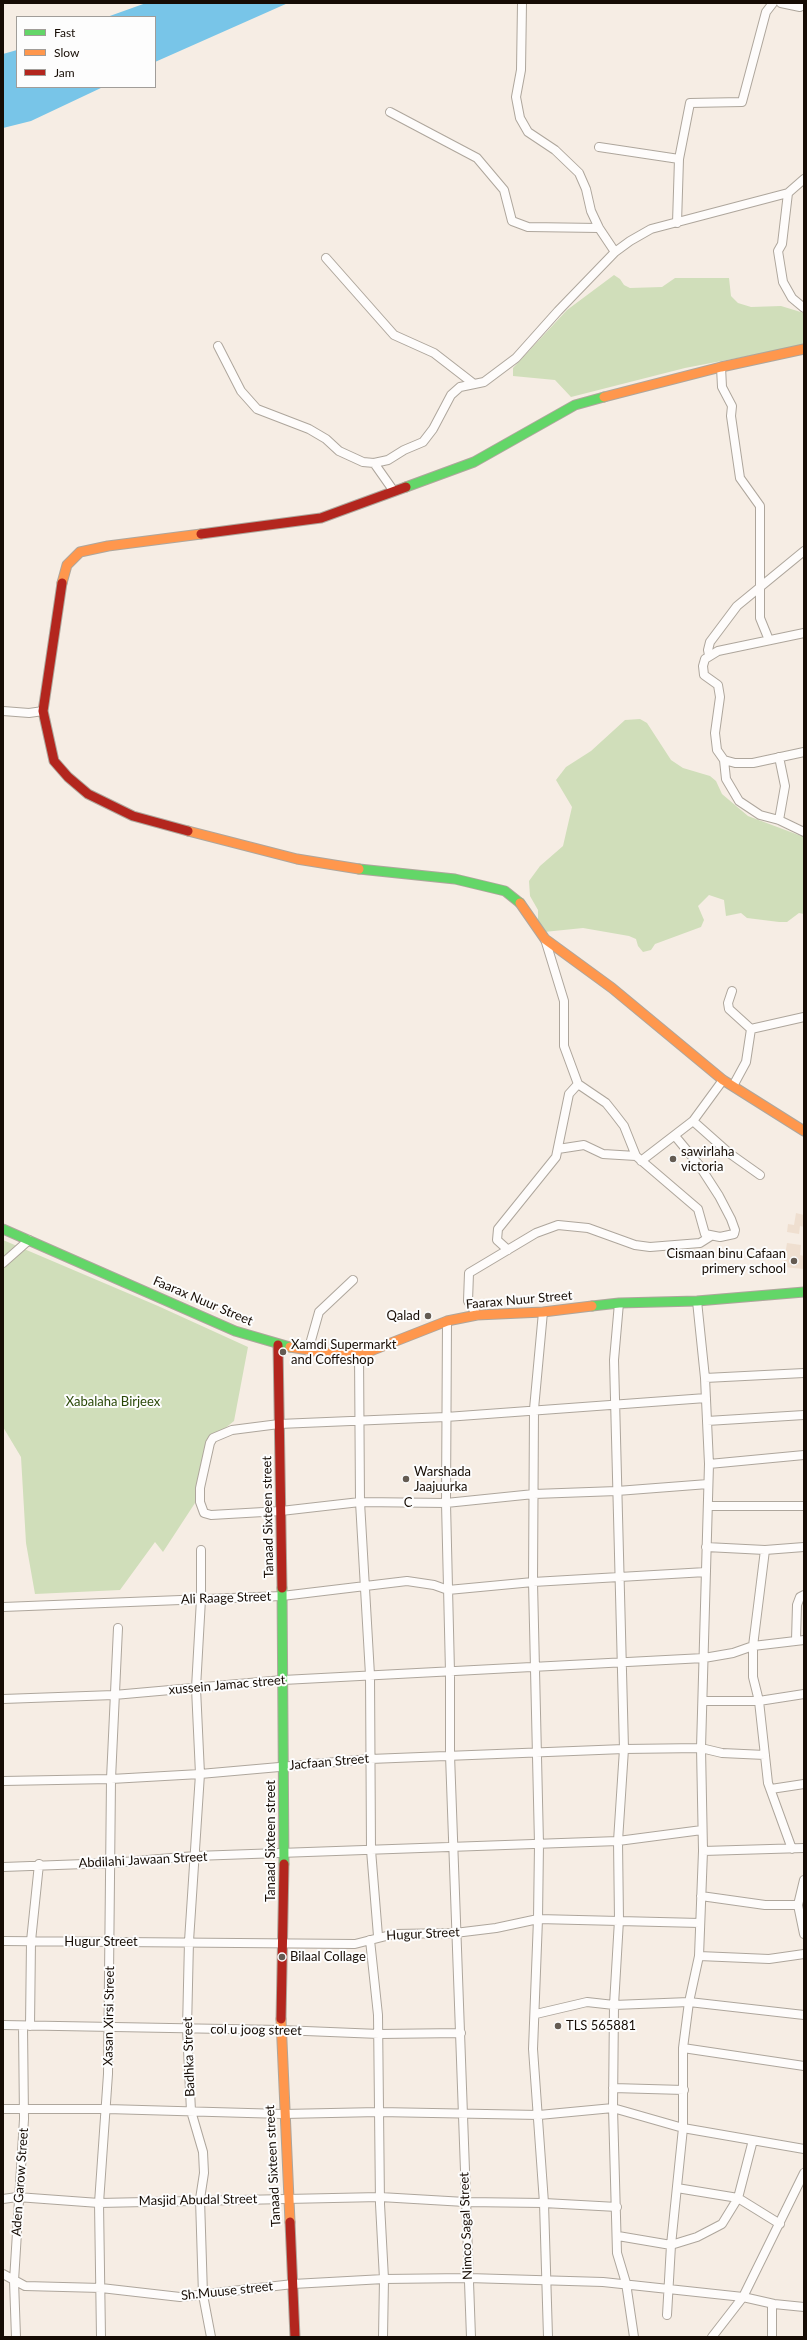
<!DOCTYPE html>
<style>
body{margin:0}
#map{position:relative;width:807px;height:2340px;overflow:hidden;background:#f6ede4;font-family:Lato,sans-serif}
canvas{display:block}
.frame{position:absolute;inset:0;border:4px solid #160c04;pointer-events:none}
.legend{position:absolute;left:16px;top:16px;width:140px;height:72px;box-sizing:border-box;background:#fdfdfd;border:1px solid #a19d99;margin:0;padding:5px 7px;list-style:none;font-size:12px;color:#160c04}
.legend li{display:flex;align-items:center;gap:8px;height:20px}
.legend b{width:20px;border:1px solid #a19d99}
</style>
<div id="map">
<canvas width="807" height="2340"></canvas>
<div class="frame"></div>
<ul class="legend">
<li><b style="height:5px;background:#63d668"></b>Fast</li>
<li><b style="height:5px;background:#ff974d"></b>Slow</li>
<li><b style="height:5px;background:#b3261e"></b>Jam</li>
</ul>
</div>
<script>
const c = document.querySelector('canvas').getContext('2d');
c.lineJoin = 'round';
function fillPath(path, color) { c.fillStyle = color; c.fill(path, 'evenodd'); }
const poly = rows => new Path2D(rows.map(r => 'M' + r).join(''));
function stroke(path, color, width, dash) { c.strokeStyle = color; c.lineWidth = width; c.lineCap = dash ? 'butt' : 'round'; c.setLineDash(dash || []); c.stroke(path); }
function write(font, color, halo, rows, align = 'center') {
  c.font = font + ' Lato,sans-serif'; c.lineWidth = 4; c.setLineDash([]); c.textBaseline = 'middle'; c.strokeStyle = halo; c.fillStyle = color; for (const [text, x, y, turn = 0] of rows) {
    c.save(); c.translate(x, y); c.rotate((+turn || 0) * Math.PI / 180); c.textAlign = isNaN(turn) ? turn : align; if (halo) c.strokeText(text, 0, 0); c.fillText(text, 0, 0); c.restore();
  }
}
fillPath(poly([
 [796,1213,804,1215,804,1227,800,1226,799,1234,787,1232,788,1224,794,1225],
 [787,1243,801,1245,800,1255,804,1256,804,1269,783,1267]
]), '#efdfd0');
fillPath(poly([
 [614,275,620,279,624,285,630,288,662,287,675,278,729,278,731,296,738,303,751,307,781,306,804,313,804,344,800,346,685,368,571,397,555,380,513,376,513,368,567,310],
 [640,719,647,723,671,760,683,768,710,776,716,781,722,794,748,816,804,837,804,914,799,913,787,922,779,922,747,918,741,913,726,916,724,900,709,895,698,906,704,920,701,927,655,944,651,950,643,952,638,946,636,939,629,936,583,928,544,932,538,927,538,910,530,896,529,881,540,866,563,846,572,807,556,780,566,767,591,751,625,720],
 [3,1240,158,1306,248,1347,234,1421,213,1438,195,1503,163,1552,155,1542,120,1590,35,1594,26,1543,21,1457,3,1427]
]), '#d0deba');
fillPath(poly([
 [146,3,288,3,155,62,155,17,107,17],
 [17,50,17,87,103,87,31,121,3,128,3,54]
]), '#78c5e8');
const street = poly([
 [522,3,521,70,516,97,520,118,528,132,555,150,579,173,586,189,591,211,599,228,615,252],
 [781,3,800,7,804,4],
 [390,112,477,158,504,190,512,221,528,227,599,228],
 [599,147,679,159],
 [788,193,782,244,778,251,783,282,792,298,804,308],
 [677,223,679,159,690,103,742,102,766,12,773,3],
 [326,258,394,335,434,353,474,384],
 [218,346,241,391,257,409,309,429,326,439,339,451,363,462,374,463,393,490],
 [721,367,722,387,732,406,731,416,740,478,760,506,760,618,769,640],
 [374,463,388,460,404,450,423,442,433,429,451,395,460,387,484,382,516,358,558,311,615,252,630,241,651,229,788,193,804,179],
 [804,633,718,651,705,659,703,666,704,675,718,685,720,697,715,733,717,750,724,760,735,763,753,763,804,752],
 [709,655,708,650,710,642,737,606,804,551],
 [3,711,29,713,43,711],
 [724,760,726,779,739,801,760,815,779,820,804,832],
 [779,820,785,786,779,757],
 [545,939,564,1001,564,1046,578,1084,606,1103,614,1113,624,1126,636,1156,698,1209,705,1234,720,1237,734,1234,735,1230,731,1219,719,1196,699,1165,675,1136],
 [732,991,728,1003,729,1009,751,1029],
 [733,1086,746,1062,751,1029,804,1017],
 [693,1121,729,1153,760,1175],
 [558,1149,584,1145,603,1154,636,1156],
 [641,1161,693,1121,723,1080],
 [508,1250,497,1240,498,1229,556,1157,569,1094,578,1084],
 [3,1263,29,1240],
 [619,1303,614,1360,624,1749,618,1841,619,1920,614,2005,613,2108,617,2253,626,2283,634,2337],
 [543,1312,534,1409,533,1582,539,1844,538,1919,533,2049,544,2203,548,2337],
 [477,1315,468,1301,469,1273,536,1233,558,1225,588,1228,635,1245,650,1247,700,1243,711,1236],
 [447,1321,446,1503,450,1672,450,1755,471,2337],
 [308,1351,319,1312,353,1280],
 [359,1353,360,1502,370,1675,371,1850,378,1936],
 [705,1378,804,1373],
 [706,1398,446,1417,279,1424,232,1430,213,1438,210,1443,200,1488,200,1502,204,1513,211,1515,281,1511,360,1502,446,1503,534,1494,617,1491,708,1484],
 [707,1421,804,1415],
 [709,1464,804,1455],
 [709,1506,804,1506],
 [706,1547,765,1550,804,1547],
 [201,1550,201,1599,196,1688,200,1774,189,1941,187,2029,191,2111,203,2152,204,2173,200,2199,203,2295,211,2337],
 [765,1550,753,1646,753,1677,759,1701,768,1783,792,1849],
 [3,1607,282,1596,407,1581,434,1585,448,1590,533,1582,706,1572],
 [796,1640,797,1605,800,1597,804,1595],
 [3,1699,114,1695,283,1680,704,1658,733,1653,753,1646,804,1640],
 [703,1701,759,1701,804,1694],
 [3,1781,111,1779,200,1774,370,1759,624,1749,701,1748,722,1753,765,1755],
 [771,1789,804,1784],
 [703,1851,804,1848],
 [3,1867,112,1863,195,1856,618,1841,702,1830],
 [804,1880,798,1905,804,1934],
 [701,1896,765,1905,798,1905],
 [370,1940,378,2015,380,2204,384,2279,383,2337],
 [3,1941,355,1944,394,1934,455,1933,496,1928,538,1919,700,1923],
 [699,1956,769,1959,804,1954],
 [536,2014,587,2002,614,2005,689,2002,804,2015],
 [3,2025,281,2030,379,2034,461,2033],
 [30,2026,31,1941,39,1864],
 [683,2048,804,2066],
 [613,2088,684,2090],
 [3,2109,107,2109,283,2114,379,2112,539,2115,613,2108,683,2128,804,2149],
 [677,2188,738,2198,780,2224],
 [3,2199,17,2197,99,2203,380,2197,465,2202,544,2203,617,2207],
 [618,2236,671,2245,697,2237,722,2224,738,2198,753,2140],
 [3,2274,25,2286,101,2288,180,2297,293,2284,384,2279,468,2278,603,2282,743,2297,774,2304,804,2307],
 [772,2304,772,2337],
 [667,2315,671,2245,683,2128,683,2048,689,2002,699,1956,703,1851,701,1748,709,1464,705,1378,697,1301],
 [16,2337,14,2281,24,2119,23,2026],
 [101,2337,99,2203,108,2074,111,1779,118,1628],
 [712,2337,743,2297,804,2173]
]);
const fast = poly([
 [406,487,474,462,575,405,604,397],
 [359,869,455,879,505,891,520,903],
 [3,1229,235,1331,290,1347],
 [592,1306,619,1303,697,1301,804,1292],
 [282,1588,284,1864]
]);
const slow = poly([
 [604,397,721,367,804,349],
 [62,583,67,565,80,552,108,546,201,534],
 [188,831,297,859,359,869],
 [520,903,545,939,612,988,723,1080,804,1131],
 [290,1347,334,1354,368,1352,447,1321,477,1315,543,1312,592,1306],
 [281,2019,290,2222]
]);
const jam = poly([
 [201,534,321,518,406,487],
 [62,583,43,711,54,761,68,777,88,794,133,816,188,831],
 [278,1345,282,1588],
 [281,2019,284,1864],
 [290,2222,295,2337]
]);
stroke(street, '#aea69c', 10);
stroke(fast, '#aea69c', 11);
stroke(slow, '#aea69c', 11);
stroke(jam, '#aea69c', 11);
stroke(street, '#fefcfb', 8);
stroke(fast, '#63d668', 9);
stroke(slow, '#ff974d', 9);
stroke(jam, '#b3261e', 9);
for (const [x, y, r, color] of [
 [673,1159,4,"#645b52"],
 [794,1261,4,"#645b52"],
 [428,1316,4,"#645b52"],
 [283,1352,4,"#645b52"],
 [406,1479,4,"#645b52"],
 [282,1957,4,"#645b52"],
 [558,2026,4,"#645b52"]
]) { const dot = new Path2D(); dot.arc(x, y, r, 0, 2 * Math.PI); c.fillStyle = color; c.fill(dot); stroke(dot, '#fdfdfd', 1.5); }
write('13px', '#160c04', '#fdfdfd', [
 ["sawirlaha",681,1152],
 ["victoria",681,1167],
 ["Cismaan binu Cafaan",786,1254,"right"],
 ["primery school",786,1269,"right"],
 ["Qalad",420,1316,"right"],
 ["Xamdi Supermarkt",291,1345],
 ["and Coffeshop",291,1360],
 ["Warshada",414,1472],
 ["Jaajuurka",414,1487],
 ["Bilaal Collage",290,1957],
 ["TLS 565881",566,2026]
], 'left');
write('13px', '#160c04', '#fdfdfd', [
 ["Faarax Nuur Street",519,1300,-5],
 ["Faarax Nuur Street",203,1301,23],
 ["C",408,1503],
 ["Tanaad Sixteen street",268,1517,-91],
 ["Ali Raage Street",226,1598,-2],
 ["xussein Jamac street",227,1685,-5],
 ["Jacfaan Street",329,1762,-5],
 ["Tanaad Sixteen street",271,1841,-90],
 ["Abdilahi Jawaan Street",143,1860,-3],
 ["Hugur Street",423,1934,-3],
 ["Hugur Street",101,1942],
 ["Xasan Xirsi Street",109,2016,-89],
 ["col u joog street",256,2030,1],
 ["Badhka Street",189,2057,-92],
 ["Tanaad Sixteen street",273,2166,-93],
 ["Aden Garow Street",20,2182,-86],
 ["Masjid Abudal Street",198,2200,-1],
 ["Nimco Sagal Street",466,2226,-92],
 ["Sh.Muuse street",227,2291,-6]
]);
write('13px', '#2a4808', '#fdfdfd', [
 ["Xabalaha Birjeex",113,1402]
]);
</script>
